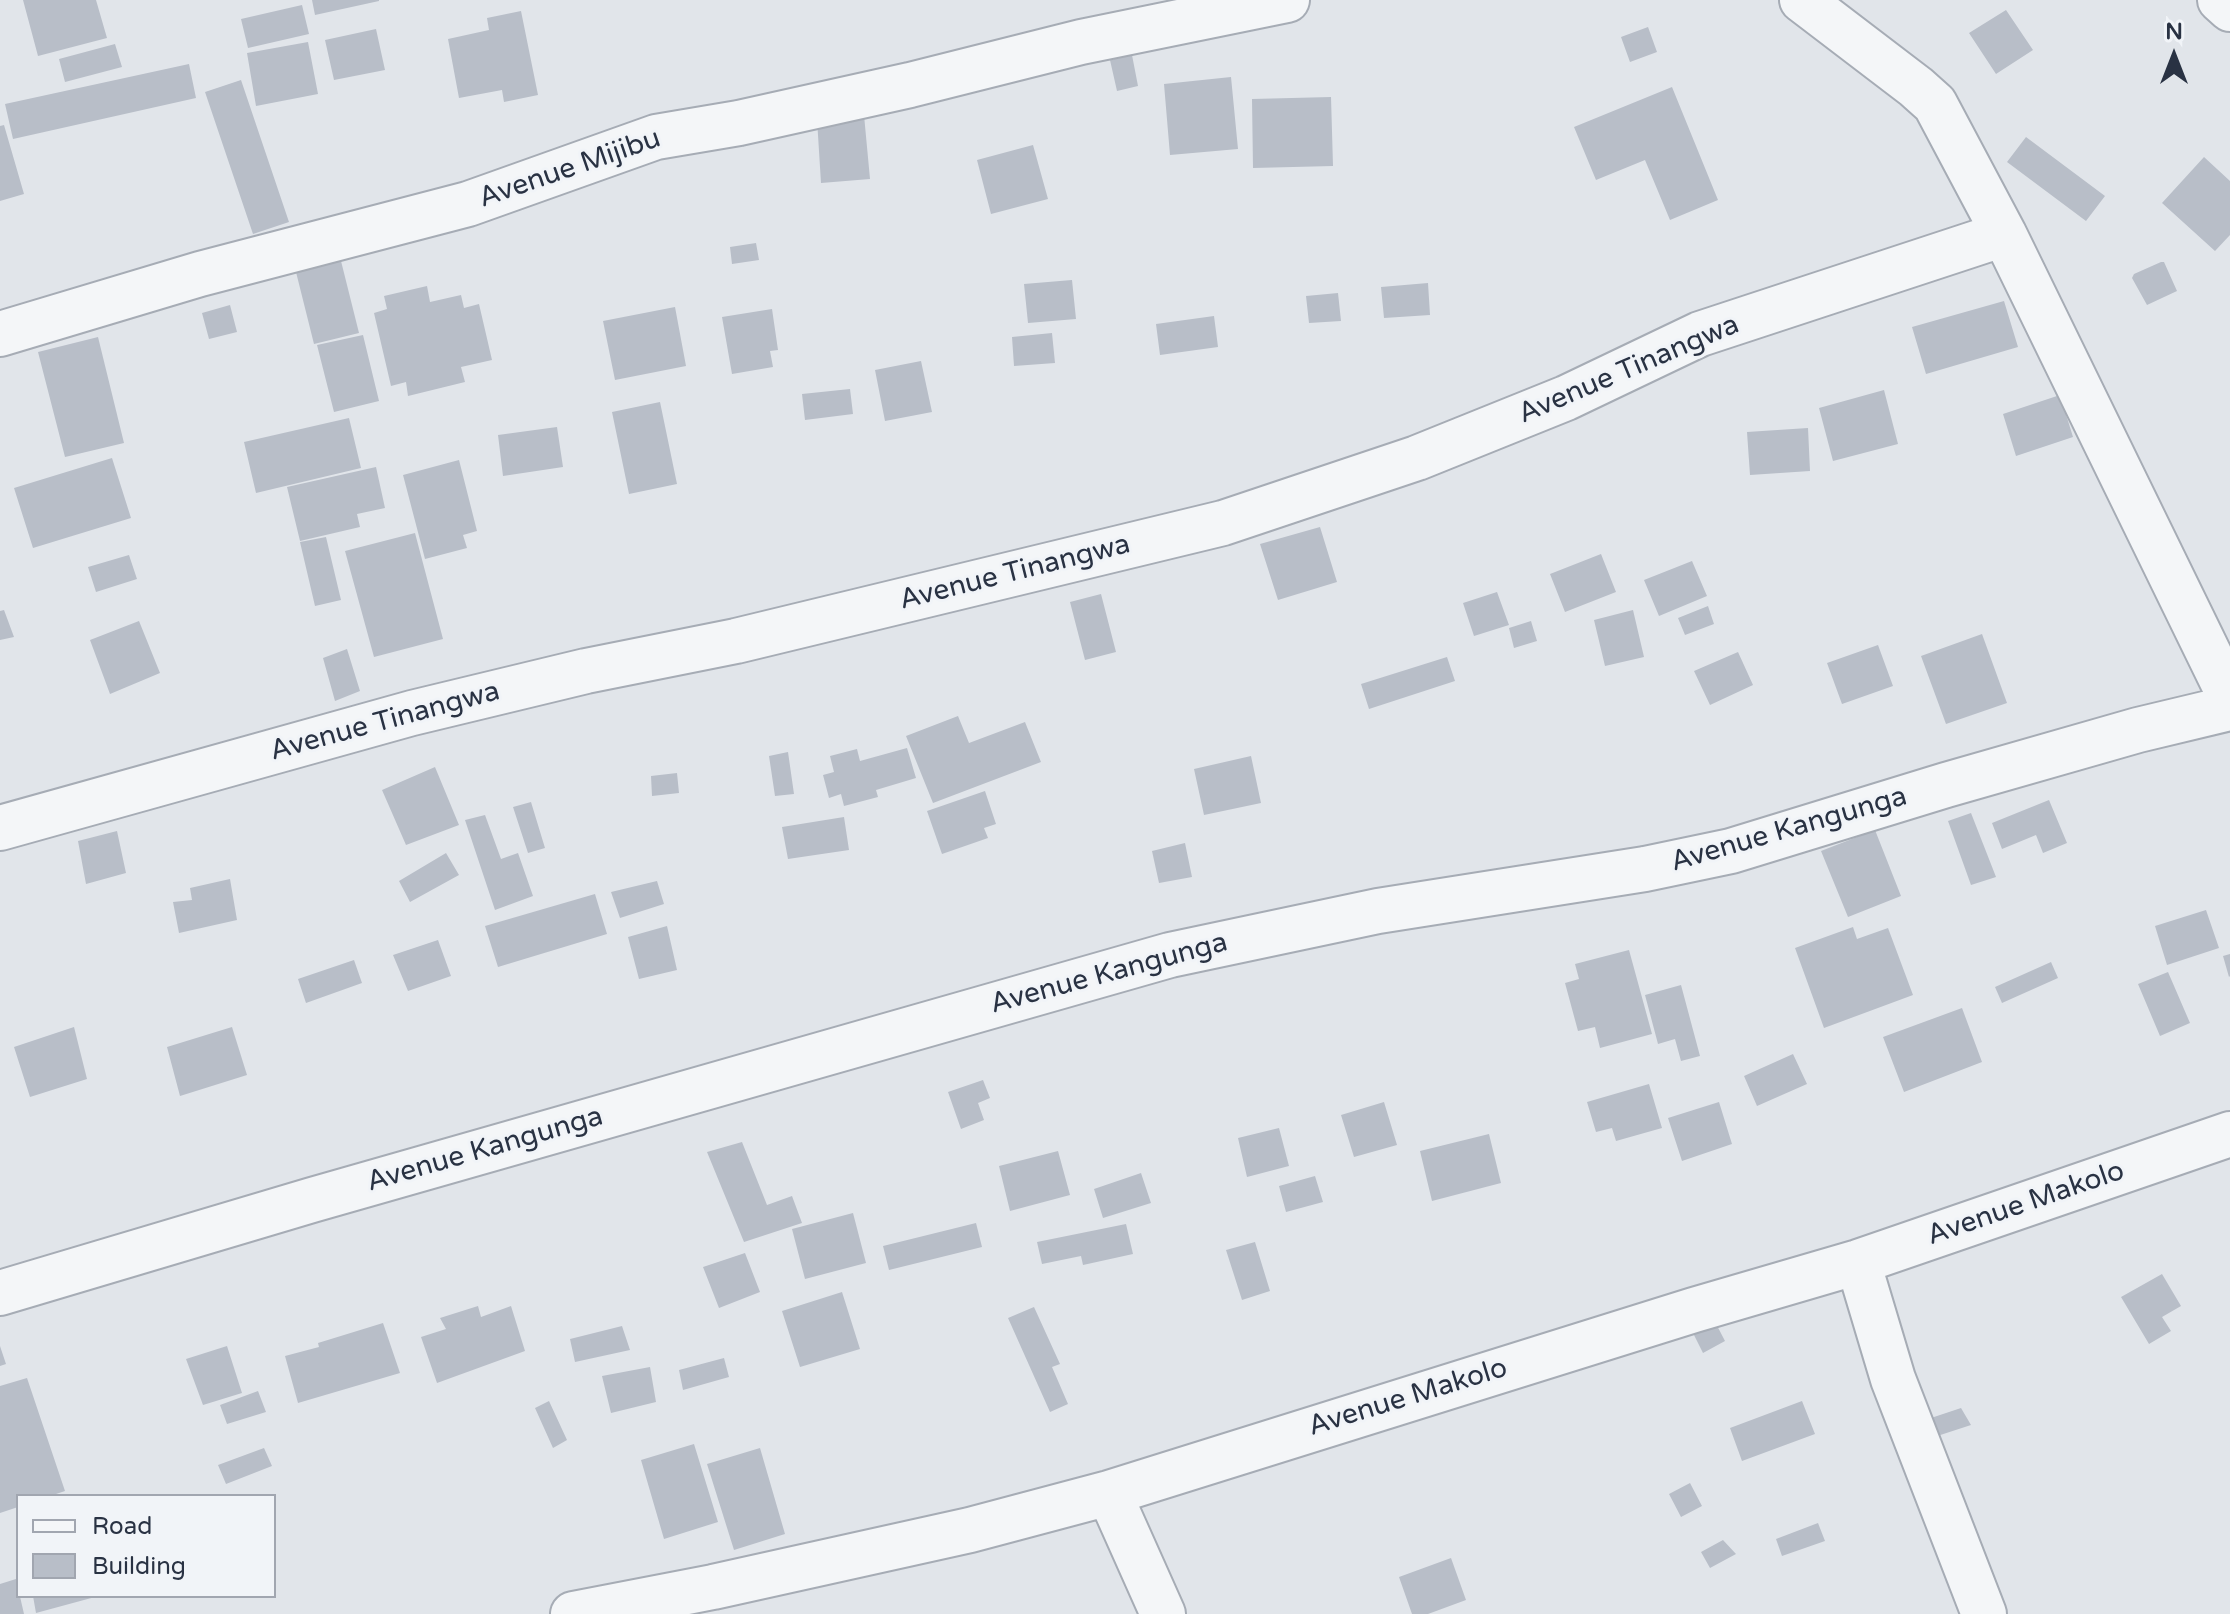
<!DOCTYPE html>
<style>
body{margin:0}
#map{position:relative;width:2230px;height:1614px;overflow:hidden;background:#e1e5ea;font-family:"Varela Round",sans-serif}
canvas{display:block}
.legend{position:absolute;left:16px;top:1494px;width:260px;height:104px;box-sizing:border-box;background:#f1f4f8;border:2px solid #a1a6b0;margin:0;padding:10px 14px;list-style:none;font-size:24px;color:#293243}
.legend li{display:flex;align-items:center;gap:16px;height:40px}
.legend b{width:40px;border:2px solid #a1a6b0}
.north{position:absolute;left:2134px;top:16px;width:80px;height:80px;-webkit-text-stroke:6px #f1f4f8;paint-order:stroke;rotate:0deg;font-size:22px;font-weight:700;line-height:32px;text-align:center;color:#293243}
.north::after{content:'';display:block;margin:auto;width:28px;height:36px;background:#293243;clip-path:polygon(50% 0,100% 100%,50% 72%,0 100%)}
</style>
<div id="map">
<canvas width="2230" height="1614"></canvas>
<ul class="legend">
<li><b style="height:10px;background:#f4f6f8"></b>Road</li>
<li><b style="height:22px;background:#b8bec8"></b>Building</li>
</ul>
<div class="north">N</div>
</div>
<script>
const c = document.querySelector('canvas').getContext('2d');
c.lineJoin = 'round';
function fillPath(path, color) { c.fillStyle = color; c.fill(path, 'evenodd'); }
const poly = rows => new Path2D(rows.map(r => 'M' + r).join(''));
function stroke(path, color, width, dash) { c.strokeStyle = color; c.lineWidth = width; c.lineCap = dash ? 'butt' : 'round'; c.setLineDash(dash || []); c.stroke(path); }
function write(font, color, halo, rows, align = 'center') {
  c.font = font + ' "Varela Round",sans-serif'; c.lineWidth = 6; c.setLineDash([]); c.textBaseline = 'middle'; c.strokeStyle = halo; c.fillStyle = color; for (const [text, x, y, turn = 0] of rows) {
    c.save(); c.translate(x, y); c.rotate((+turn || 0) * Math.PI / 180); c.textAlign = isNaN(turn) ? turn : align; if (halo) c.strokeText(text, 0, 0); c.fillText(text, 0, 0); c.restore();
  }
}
fillPath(poly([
 [23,0,96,0,107,38,38,56],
 [312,0,379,0,379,1,315,15],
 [302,5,309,34,248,48,241,19],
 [2006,10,2033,50,1996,74,1969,33],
 [521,11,538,95,504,102,502,90,459,98,448,39,489,30,487,18],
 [1648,27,1657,52,1630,62,1621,37],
 [376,29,385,70,334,80,325,40],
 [308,42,318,94,256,106,247,53],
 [115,44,122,67,65,82,59,59],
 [1132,55,1138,86,1117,91,1110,60],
 [189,64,196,98,13,139,5,104],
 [1231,77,1238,149,1170,155,1164,84],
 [241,80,289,222,253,234,205,92],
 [1672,87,1718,200,1670,220,1645,160,1596,180,1574,127],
 [1331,97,1333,166,1253,168,1252,99],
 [864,115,870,179,821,183,817,119],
 [4,125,24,194,0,201,0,126],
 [2026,137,2105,196,2086,221,2007,162],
 [1033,145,1048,199,991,214,977,160],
 [2204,157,2230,181,2230,235,2215,251,2162,203],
 [756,243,759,260,732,264,730,247],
 [341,261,359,333,314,344,296,272],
 [2161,262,2164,262,2177,291,2147,305,2132,278,2134,274],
 [1072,280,1076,319,1028,323,1024,284],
 [1428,283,1430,315,1384,318,1381,287],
 [427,286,430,302,461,295,464,308,479,304,492,360,461,367,465,382,408,396,406,382,391,386,374,313,387,309,384,296],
 [1338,293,1341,321,1309,323,1306,296],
 [2004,301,2018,347,1926,374,1912,327],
 [230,305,237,332,209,339,202,313],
 [675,307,686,366,615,380,603,321],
 [772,309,778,350,770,351,773,367,732,374,722,317],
 [1214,316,1218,347,1160,355,1156,324],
 [1052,333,1055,363,1014,366,1012,337],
 [363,335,379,401,334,412,317,345],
 [98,337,124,443,65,457,38,352],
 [921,361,932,412,885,421,875,370],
 [850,389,853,414,805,420,802,394],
 [1884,390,1898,444,1833,461,1819,408],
 [2060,395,2073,437,2016,456,2003,414],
 [660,402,677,484,629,494,612,412],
 [349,418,361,468,256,493,244,442],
 [557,427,563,467,503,476,498,435],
 [1808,428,1810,471,1750,475,1747,432],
 [112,458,131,518,33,548,14,488],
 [459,460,477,531,463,535,467,548,425,559,403,475],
 [376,467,385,508,357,514,360,527,300,541,287,487],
 [1320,527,1337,582,1278,600,1260,544],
 [415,533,443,639,374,657,345,551],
 [326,537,341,600,315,606,300,542],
 [1601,554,1616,592,1565,612,1550,574],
 [129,555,137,579,96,592,88,567],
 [1692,561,1707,596,1659,616,1644,580],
 [1497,592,1509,625,1474,636,1463,603],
 [1101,594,1116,652,1085,660,1070,602],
 [1708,606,1714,624,1685,635,1678,618],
 [4,610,14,637,0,640,0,611],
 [1633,610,1644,657,1605,666,1594,620],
 [139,621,160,673,110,694,90,640],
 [1531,621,1537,641,1514,648,1509,628],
 [1982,634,2007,703,1946,724,1921,656],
 [1878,645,1893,686,1842,704,1827,663],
 [347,649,360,691,335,701,323,658],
 [1738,652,1753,685,1710,705,1694,671],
 [1447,657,1455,681,1369,709,1361,684],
 [958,716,969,743,1025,722,1041,762,933,803,906,736],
 [907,748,916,778,876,790,878,797,844,806,841,794,829,798,823,775,834,772,830,756,857,749,860,761],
 [788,752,794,794,775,796,769,756],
 [1251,756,1261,803,1204,815,1194,769],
 [435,767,459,825,406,845,382,790],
 [677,773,679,793,652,796,651,776],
 [985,791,996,824,984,828,988,838,942,854,927,811],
 [2049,800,2067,843,2043,853,2036,835,2002,849,1992,823],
 [531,802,545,848,528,853,513,807],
 [1971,813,1996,877,1971,885,1948,821],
 [485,815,501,859,518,853,533,896,495,910,465,820],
 [844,817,849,850,788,859,782,827],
 [1875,830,1901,896,1848,917,1821,851],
 [117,831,126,873,86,884,78,841],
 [1185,843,1192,877,1159,883,1152,851],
 [446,853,459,875,410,902,399,881],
 [230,879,237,920,179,933,173,902,192,900,190,888],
 [657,881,664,904,620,918,611,892],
 [595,894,607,934,498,967,485,926],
 [2206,910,2219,948,2167,965,2155,926],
 [667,926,677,970,639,979,628,937],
 [1853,927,1857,939,1888,928,1913,995,1824,1028,1795,948],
 [438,940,451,976,408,991,393,955],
 [1629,950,1652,1034,1600,1048,1595,1027,1578,1031,1565,983,1579,979,1575,964],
 [2230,954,2230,976,2229,977,2223,956],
 [354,960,362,983,306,1003,298,979],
 [2051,962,2058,978,2002,1003,1995,987],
 [2168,972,2190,1023,2160,1036,2138,984],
 [1681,985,1700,1056,1681,1061,1675,1039,1658,1044,1645,995],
 [1962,1008,1982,1062,1904,1092,1883,1037],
 [74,1027,87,1079,30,1097,14,1047],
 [232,1027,247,1075,180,1096,167,1047],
 [1793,1054,1807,1084,1757,1106,1744,1076],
 [983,1080,990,1098,978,1103,984,1120,961,1129,948,1092],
 [1649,1084,1662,1128,1616,1141,1612,1128,1596,1132,1587,1102],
 [1384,1102,1397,1145,1354,1157,1341,1115],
 [1719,1102,1732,1144,1682,1161,1668,1118],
 [1279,1128,1289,1166,1247,1177,1238,1138],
 [1489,1134,1501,1183,1432,1201,1420,1151],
 [742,1142,767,1205,792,1196,802,1223,744,1242,707,1152],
 [1058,1151,1070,1195,1010,1211,999,1166],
 [1141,1173,1151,1203,1103,1218,1094,1189],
 [1315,1176,1323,1202,1286,1212,1279,1186],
 [853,1213,866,1263,805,1279,792,1229],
 [976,1223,982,1247,889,1270,883,1246],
 [1126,1224,1133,1254,1083,1265,1081,1256,1042,1264,1037,1242],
 [1255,1242,1270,1291,1242,1300,1226,1250],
 [745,1253,760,1292,719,1308,703,1267],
 [2162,1274,2181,1306,2162,1317,2171,1331,2149,1344,2121,1297],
 [842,1292,860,1349,800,1367,782,1311],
 [478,1306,481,1317,511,1306,525,1351,437,1383,421,1337,446,1329,440,1318],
 [1034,1307,1060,1364,1052,1367,1068,1404,1050,1412,1008,1318],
 [1712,1316,1725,1341,1703,1353,1690,1327],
 [383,1323,400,1373,298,1403,285,1356,319,1347,318,1343],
 [622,1326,630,1350,575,1362,570,1339],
 [0,1346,6,1364,0,1366],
 [227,1346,242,1393,203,1405,186,1359],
 [724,1358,729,1377,683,1390,679,1370],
 [650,1367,656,1402,611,1413,602,1376],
 [27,1378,65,1491,50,1496,18,1496,18,1507,0,1513,0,1386],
 [258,1391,266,1412,227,1424,220,1405],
 [549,1401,567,1440,553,1448,535,1408],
 [1802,1401,1815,1434,1742,1461,1730,1428],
 [1961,1408,1971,1425,1925,1440,1919,1422],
 [694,1444,718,1522,664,1539,641,1460],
 [264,1448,272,1466,226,1484,218,1465],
 [760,1448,785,1534,734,1550,707,1464],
 [1690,1483,1702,1506,1681,1517,1669,1494],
 [1818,1523,1825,1541,1782,1556,1776,1539],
 [1723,1540,1736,1554,1710,1568,1701,1552],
 [1451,1558,1466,1600,1428,1614,1412,1614,1399,1577],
 [16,1579,24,1614,0,1614,0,1584],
 [33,1596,95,1596,95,1597,36,1613]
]), '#b8bec8');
const minor = poly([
 [1802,0,1916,87,1935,104,2004,234,2230,697],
 [2220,0,2230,9],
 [0,334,200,274,468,204,656,137,739,123,910,85,1081,42,1287,0],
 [0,828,412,713,586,671,736,641,1223,523,1417,458,1566,398,1700,334,2004,234],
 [1858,1262,1893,1379,1984,1614],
 [0,1293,312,1200,1170,955,1378,911,1645,869,1731,851,1946,785,2138,730,2230,708],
 [1109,1493,1163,1614],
 [573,1614,713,1587,970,1530,1109,1493,1694,1310,1858,1262,2230,1134]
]);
stroke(minor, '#a6acb5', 48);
stroke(minor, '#f4f6f8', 44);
write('28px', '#293243', '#f1f4f8', [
 ["Avenue Mijibu",570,169,-19],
 ["Avenue Tinangwa",1629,370,-23],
 ["Avenue Tinangwa",1015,573,-14],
 ["Avenue Tinangwa",385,722,-15],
 ["Avenue Kangunga",1789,830,-16],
 ["Avenue Kangunga",1109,974,-15],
 ["Avenue Kangunga",485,1150,-16],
 ["Avenue Makolo",2026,1204,-19],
 ["Avenue Makolo",1408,1398,-17]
]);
</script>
